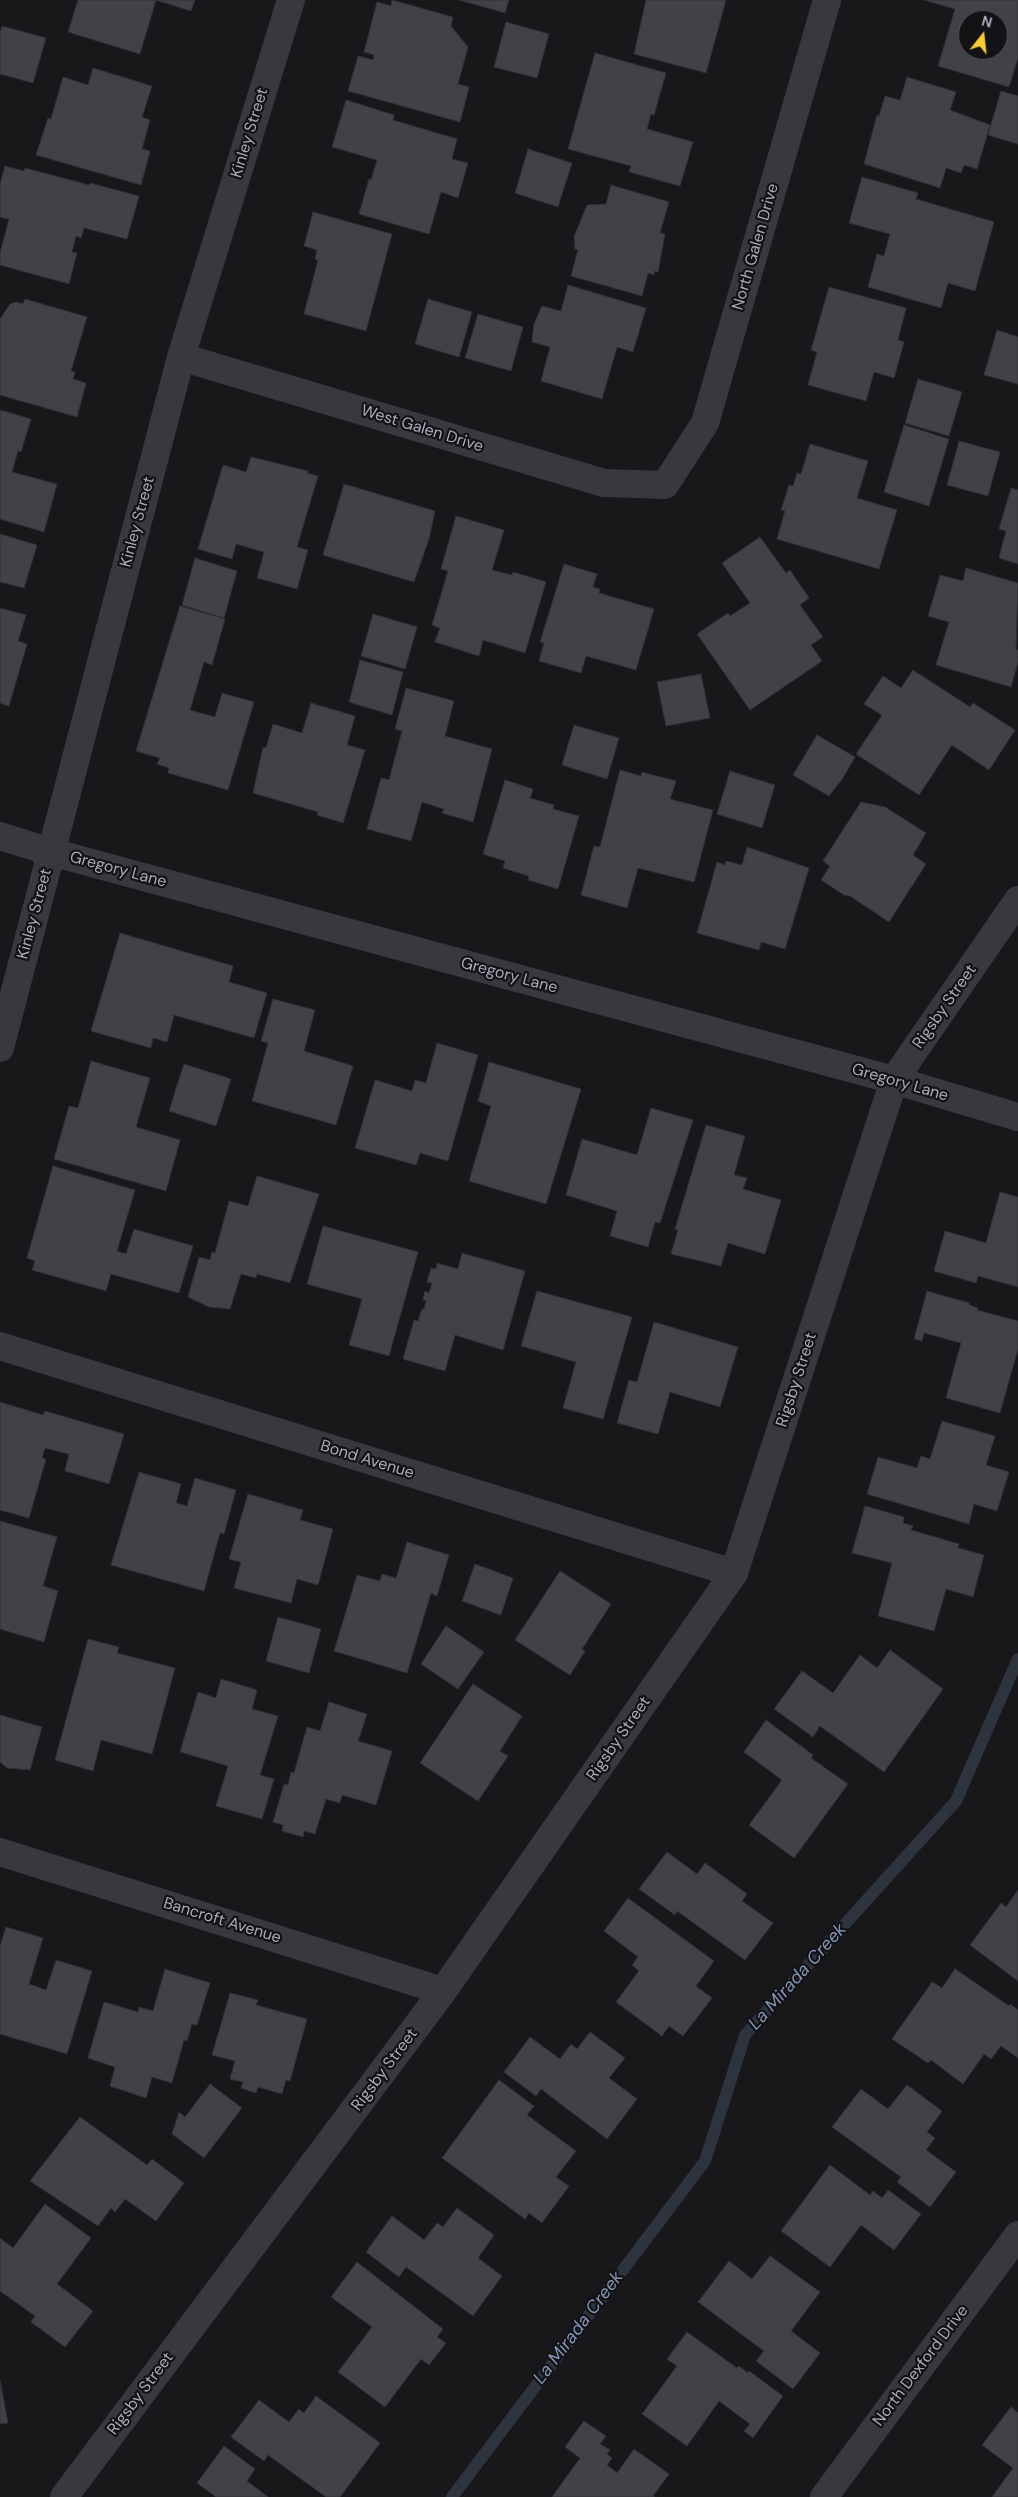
<!DOCTYPE html>
<style>
body{margin:0}
#map{position:relative;width:1018px;height:2497px;overflow:hidden;background:#18171a;font-family:"DM Sans",sans-serif}
canvas{display:block}
.north{position:absolute;left:958px;top:10px;width:50px;height:50px;box-sizing:border-box;background:#131215;border:1px solid #4f5057;border-radius:50%;rotate:16deg;font-size:14px;font-weight:700;line-height:20px;text-align:center;color:#a9acba}
.north::after{content:'';display:block;margin:auto;width:18px;height:22px;background:#f6cb33;clip-path:polygon(50% 0,100% 100%,50% 72%,0 100%)}
</style>
<div id="map">
<canvas width="1018" height="2497"></canvas>
<div class="north">N</div>
</div>
<script>
const c = document.querySelector('canvas').getContext('2d');
c.lineJoin = 'round';
const poly = rows => new Path2D(rows.map(r => 'M' + r).join(''));
function stroke(path, color, width, dash) { c.strokeStyle = color; c.lineWidth = width; c.lineCap = dash ? 'butt' : 'round'; c.setLineDash(dash || []); c.stroke(path); }
function fillPath(path, color) { c.fillStyle = color; c.fill(path, 'evenodd'); }
function write(font, color, halo, rows, align = 'center') {
  c.font = font + ' "DM Sans",sans-serif'; c.lineWidth = 4.5; c.setLineDash([]); c.textBaseline = 'middle'; c.strokeStyle = halo; c.fillStyle = color; for (const [text, x, y, turn = 0] of rows) {
    c.save(); c.translate(x, y); c.rotate((+turn || 0) * Math.PI / 180); c.textAlign = isNaN(turn) ? turn : align; if (halo) c.strokeText(text, 0, 0); c.fillText(text, 0, 0); c.restore();
  }
}
stroke(poly([
 [452,2497,705,2161,745,2035,956,1801,1018,1659]
]), '#2d343e', 12);
const building = poly([
 [78,0,195,0,191,11,156,0,140,54,68,32,78,0],
 [392,0,453,17,451,26,468,47,458,84,469,87,460,122,348,91,358,56,373,60,374,55,364,52,377,2,391,6,392,0],
 [459,0,509,0,505,13,459,0],
 [646,0,726,0,706,73,634,54,646,0],
 [924,0,1018,0,1018,58,1009,87,938,66,955,9,924,0],
 [968,20,998,20,998,50,968,50,968,20],
 [506,22,549,34,537,78,494,67,506,22],
 [2,26,46,38,33,83,0,74,0,33,2,26],
 [595,53,666,73,654,115,651,114,647,129,693,142,680,186,629,172,631,166,568,149,595,53],
 [93,68,152,86,142,117,150,120,142,149,150,151,141,185,36,155,48,118,51,119,63,77,88,85,93,68],
 [907,77,956,92,950,110,990,125,977,169,964,165,961,173,946,168,940,188,864,164,877,115,879,116,885,96,900,100,907,77],
 [1001,91,1018,96,1018,144,988,135,1001,91],
 [346,100,394,115,393,120,457,139,452,159,468,163,458,198,441,192,429,234,359,214,369,179,371,180,377,160,332,147,346,100],
 [528,149,572,163,558,207,515,193,528,149],
 [5,166,24,171,25,168,89,185,90,183,139,196,127,239,84,228,81,238,76,236,72,252,77,253,69,284,0,265,0,253,9,219,0,217,0,184,5,166],
 [862,177,918,193,916,199,994,222,975,291,948,283,941,308,868,287,877,254,884,256,890,234,849,223,862,177],
 [611,185,669,202,660,233,665,234,658,272,655,271,654,275,648,273,642,296,571,276,578,250,575,249,574,237,587,205,606,204,611,185],
 [313,212,392,234,366,331,304,314,318,260,315,259,317,250,304,246,313,212],
 [568,285,646,308,633,352,617,347,602,399,541,381,550,347,532,342,534,324,542,306,561,311,568,285],
 [829,287,906,308,898,340,904,342,894,378,874,372,866,401,808,385,817,352,811,350,829,287],
 [25,299,87,317,71,371,75,372,73,379,86,383,77,417,0,395,0,319,10,304,16,302,23,304,25,299],
 [428,299,472,312,459,357,415,344,428,299],
 [478,314,523,327,511,371,465,358,478,314],
 [997,330,1018,337,1018,384,984,375,997,330],
 [918,379,962,392,949,436,905,423,918,379],
 [0,410,31,419,21,452,18,451,12,472,57,484,44,532,0,519,0,410],
 [904,425,949,439,929,506,884,492,904,425],
 [959,441,1000,452,988,496,947,485,959,441],
 [810,444,868,461,857,498,897,510,879,569,777,539,785,511,781,510,789,485,793,486,797,473,801,474,810,444],
 [251,457,308,471,307,473,318,476,297,547,308,550,297,589,257,578,264,552,236,544,232,559,198,549,223,465,246,472,251,457],
 [344,484,435,511,429,539,414,582,323,555,344,484],
 [1011,488,1018,490,1018,564,999,558,1006,531,999,529,1011,488],
 [456,516,504,530,492,570,512,575,513,572,546,582,525,653,483,640,479,656,435,642,440,628,432,625,448,571,441,569,456,516],
 [0,534,37,545,24,588,0,582,0,534],
 [760,537,786,573,790,570,809,598,800,605,823,637,811,645,822,661,750,710,697,634,728,613,730,616,750,603,722,563,760,537],
 [195,558,237,571,224,618,182,605,195,558],
 [564,564,597,574,593,587,600,589,599,593,654,609,636,670,586,656,581,673,539,661,544,643,540,642,564,564],
 [966,568,1018,583,1016,650,1018,650,1018,662,1011,687,936,665,949,622,928,616,940,575,963,581,966,568],
 [180,606,225,619,212,665,204,662,190,710,215,717,222,693,254,702,228,790,168,773,169,768,157,764,160,758,136,751,180,606],
 [0,608,26,615,18,641,27,644,9,706,0,703,0,608],
 [373,614,417,627,405,669,361,656,373,614],
 [360,660,403,672,392,715,349,702,360,660],
 [913,670,970,707,973,703,1015,730,989,770,952,745,919,795,856,754,882,715,864,704,883,676,901,688,913,670],
 [701,674,710,718,666,726,657,682,701,674],
 [406,688,454,701,445,736,492,749,473,822,442,813,444,809,422,802,411,841,367,829,381,778,389,780,402,731,395,729,406,688],
 [311,703,355,716,347,745,365,750,343,823,317,815,318,812,253,793,263,747,266,748,273,724,302,733,311,703],
 [574,725,619,738,607,779,562,765,574,725],
 [817,735,855,757,843,778,829,796,793,775,817,735],
 [620,770,641,776,642,772,676,781,670,799,713,810,694,882,638,868,627,908,581,895,594,846,600,847,620,770],
 [730,771,775,785,762,828,717,814,730,771],
 [505,780,533,789,530,798,554,805,553,809,579,816,558,889,528,880,529,876,503,868,505,861,483,854,505,780],
 [861,802,885,807,926,833,913,855,926,864,889,922,850,896,844,895,821,880,830,866,823,861,861,802],
 [747,847,809,868,785,949,761,942,759,950,697,933,717,862,725,865,726,861,742,865,747,847],
 [120,933,233,966,229,982,267,993,254,1038,174,1015,167,1042,153,1038,151,1048,91,1031,120,933],
 [273,999,315,1010,304,1051,353,1066,336,1125,252,1101,268,1043,261,1041,273,999],
 [437,1043,478,1055,448,1161,420,1153,416,1165,355,1148,375,1080,412,1091,415,1080,426,1083,437,1043],
 [91,1061,150,1078,136,1127,180,1140,166,1191,54,1159,69,1106,78,1108,91,1061],
 [489,1062,581,1089,546,1204,469,1181,491,1106,478,1101,489,1062],
 [184,1064,231,1079,216,1126,169,1111,184,1064],
 [651,1108,693,1120,660,1223,655,1222,648,1247,610,1236,617,1211,566,1195,582,1139,637,1155,651,1108],
 [706,1125,745,1136,734,1175,747,1178,743,1189,781,1200,765,1254,728,1243,721,1266,671,1254,678,1230,675,1229,706,1125],
 [53,1166,135,1190,117,1251,126,1254,134,1229,193,1246,179,1293,111,1274,106,1291,32,1270,35,1261,27,1258,53,1166],
 [257,1176,319,1194,290,1283,257,1274,256,1278,241,1274,230,1309,209,1307,188,1297,199,1257,210,1260,212,1252,215,1253,229,1201,248,1206,257,1176],
 [1000,1192,1018,1197,1018,1287,978,1276,976,1283,934,1271,945,1231,986,1243,1000,1192],
 [323,1226,418,1252,389,1356,349,1345,362,1299,307,1284,323,1226],
 [462,1253,525,1271,503,1350,455,1335,445,1371,403,1359,414,1320,418,1321,422,1309,424,1309,426,1301,423,1300,425,1291,429,1293,432,1283,427,1282,431,1268,436,1269,437,1263,458,1269,462,1253],
 [537,1291,632,1317,603,1419,563,1408,576,1362,521,1346,537,1291],
 [927,1291,969,1303,969,1305,978,1308,977,1310,1018,1321,1018,1349,1000,1413,946,1398,961,1343,924,1333,922,1341,914,1339,927,1291],
 [654,1322,738,1347,720,1407,670,1392,658,1434,617,1423,629,1380,637,1382,654,1322],
 [0,1402,43,1415,45,1411,124,1434,109,1484,65,1471,69,1454,45,1448,42,1458,46,1459,29,1518,0,1510,0,1402],
 [942,1421,995,1436,986,1465,1009,1472,997,1511,974,1504,969,1524,867,1494,878,1457,917,1468,921,1456,930,1459,942,1421],
 [139,1472,181,1484,176,1503,187,1506,195,1478,236,1490,224,1534,220,1533,204,1591,111,1565,139,1472],
 [248,1494,303,1510,300,1520,333,1529,318,1585,297,1579,291,1603,234,1588,241,1562,229,1559,248,1494],
 [865,1506,904,1517,903,1523,913,1526,911,1530,959,1544,958,1548,984,1555,973,1597,946,1589,934,1631,878,1616,892,1563,852,1553,865,1506],
 [0,1521,57,1537,43,1586,58,1591,44,1642,0,1629,0,1521],
 [407,1542,449,1555,437,1596,431,1593,407,1673,334,1651,357,1575,380,1581,382,1574,396,1578,407,1542],
 [475,1564,513,1578,501,1615,462,1601,475,1564],
 [560,1571,611,1604,582,1649,585,1651,570,1675,515,1640,560,1571],
 [278,1617,321,1629,309,1673,266,1661,278,1617],
 [446,1626,484,1652,458,1689,421,1664,446,1626],
 [88,1639,119,1647,117,1653,175,1668,152,1754,101,1740,93,1771,55,1760,88,1639],
 [890,1650,943,1689,884,1772,820,1726,813,1737,774,1709,802,1671,833,1693,860,1655,877,1668,890,1650],
 [221,1679,257,1690,252,1709,278,1716,260,1775,274,1779,262,1819,216,1806,228,1766,180,1752,198,1692,216,1698,221,1679],
 [473,1684,522,1716,500,1751,508,1756,478,1801,420,1763,473,1684],
 [329,1702,367,1714,358,1741,392,1751,376,1805,342,1795,340,1803,326,1799,315,1834,304,1831,303,1837,282,1831,283,1825,273,1822,284,1784,288,1785,291,1772,294,1773,307,1727,320,1731,329,1702],
 [0,1715,42,1727,30,1770,7,1768,0,1762,0,1715],
 [766,1720,813,1755,811,1758,848,1784,794,1858,749,1825,782,1780,744,1752,766,1720],
 [667,1852,697,1874,705,1863,747,1894,742,1901,773,1923,745,1960,677,1911,675,1915,639,1889,667,1852],
 [1018,1890,1018,1981,970,1945,1001,1903,1006,1907,1018,1890],
 [628,1898,714,1961,696,1986,712,1998,683,2036,669,2026,662,2036,616,2002,639,1971,632,1965,638,1957,604,1931,628,1898],
 [6,1927,43,1938,29,1984,46,1990,56,1960,92,1971,67,2054,0,2034,0,1946,6,1927],
 [165,1969,210,1983,197,2025,192,2024,187,2041,184,2040,172,2083,152,2077,146,2098,110,2086,115,2067,88,2058,104,2002,138,2012,139,2007,153,2011,165,1969],
 [955,1969,1009,2006,1010,2004,1018,2010,1018,2058,1001,2046,991,2059,984,2054,963,2084,931,2060,928,2063,892,2039,932,1982,942,1988,955,1969],
 [230,1993,258,2000,256,2005,307,2019,290,2081,286,2080,282,2094,258,2087,256,2093,241,2088,243,2082,230,2079,235,2061,212,2055,230,1993],
 [590,2032,625,2058,609,2078,637,2099,607,2139,541,2089,536,2096,504,2072,530,2037,560,2059,571,2044,577,2049,590,2032],
 [499,2080,534,2106,527,2115,576,2151,556,2177,569,2186,542,2223,529,2213,525,2219,442,2158,499,2080],
 [210,2084,242,2108,204,2158,172,2134,179,2112,185,2117,210,2084],
 [907,2085,942,2111,927,2132,935,2138,926,2150,956,2172,930,2207,897,2182,901,2177,832,2127,861,2089,888,2109,907,2085],
 [80,2117,147,2165,152,2159,184,2183,156,2221,125,2199,115,2212,111,2208,98,2226,30,2181,80,2117],
 [830,2165,870,2195,873,2191,882,2198,888,2190,921,2214,894,2250,861,2225,830,2267,781,2231,830,2165],
 [45,2204,91,2238,57,2284,93,2311,65,2347,31,2322,35,2316,0,2291,0,2238,13,2248,45,2204],
 [457,2208,494,2235,478,2258,502,2276,473,2316,406,2267,399,2277,366,2252,392,2216,424,2240,437,2223,443,2227,457,2208],
 [770,2256,820,2292,791,2331,820,2353,793,2389,756,2361,764,2351,698,2302,729,2261,752,2279,770,2256],
 [357,2262,443,2329,437,2337,446,2343,429,2365,421,2359,385,2407,338,2372,372,2327,331,2297,357,2262],
 [687,2332,737,2368,739,2366,748,2373,749,2371,783,2396,753,2438,744,2431,750,2424,719,2401,687,2446,642,2414,677,2366,667,2359,687,2332],
 [0,2380,8,2423,0,2424,0,2380],
 [316,2396,380,2443,340,2497,326,2497,268,2455,264,2461,231,2437,259,2400,289,2422,299,2409,304,2413,316,2396],
 [1011,2407,1018,2413,1018,2497,992,2497,1013,2468,982,2445,1011,2407],
 [584,2421,606,2436,600,2444,610,2450,607,2454,612,2458,607,2465,617,2473,634,2449,669,2474,653,2496,655,2497,552,2497,580,2458,565,2447,584,2421],
 [224,2446,255,2469,247,2481,268,2497,216,2497,197,2483,224,2446]
]);
fillPath(building, '#424147');
stroke(building, '#323136', 1);
stroke(poly([
 [181,357,604,483,665,485,705,423,827,0],
 [0,836,51,852,894,1080,1018,1117],
 [0,1048,181,357,291,0],
 [0,1346,734,1573],
 [0,1852,443,1991],
 [64,2497,443,1991,734,1573,894,1080,1018,900],
 [824,2497,1018,2235]
]), '#38393f', 28);
write('16px', '#a9acba', '#131215', [
 ["Kinley Street",250,133,-73],
 ["North Galen Drive",756,247,-74],
 ["West Galen Drive",422,429,17],
 ["Kinley Street",138,522,-75],
 ["Gregory Lane",118,870,15],
 ["Kinley Street",35,914,-75],
 ["Gregory Lane",509,976,15],
 ["Rigsby Street",945,1007,-55],
 ["Gregory Lane",900,1083,16],
 ["Rigsby Street",797,1380,-72],
 ["Bond Avenue",367,1460,17],
 ["Rigsby Street",619,1739,-55],
 ["Bancroft Avenue",222,1921,17],
 ["Rigsby Street",385,2070,-53],
 ["North Dexford Drive",921,2366,-53],
 ["Rigsby Street",141,2394,-53]
]);
write('italic 18px', '#8096b5', '#131215', [
 ["La Mirada Creek",798,1977,-48],
 ["La Mirada Creek",579,2328,-53]
]);
</script>
